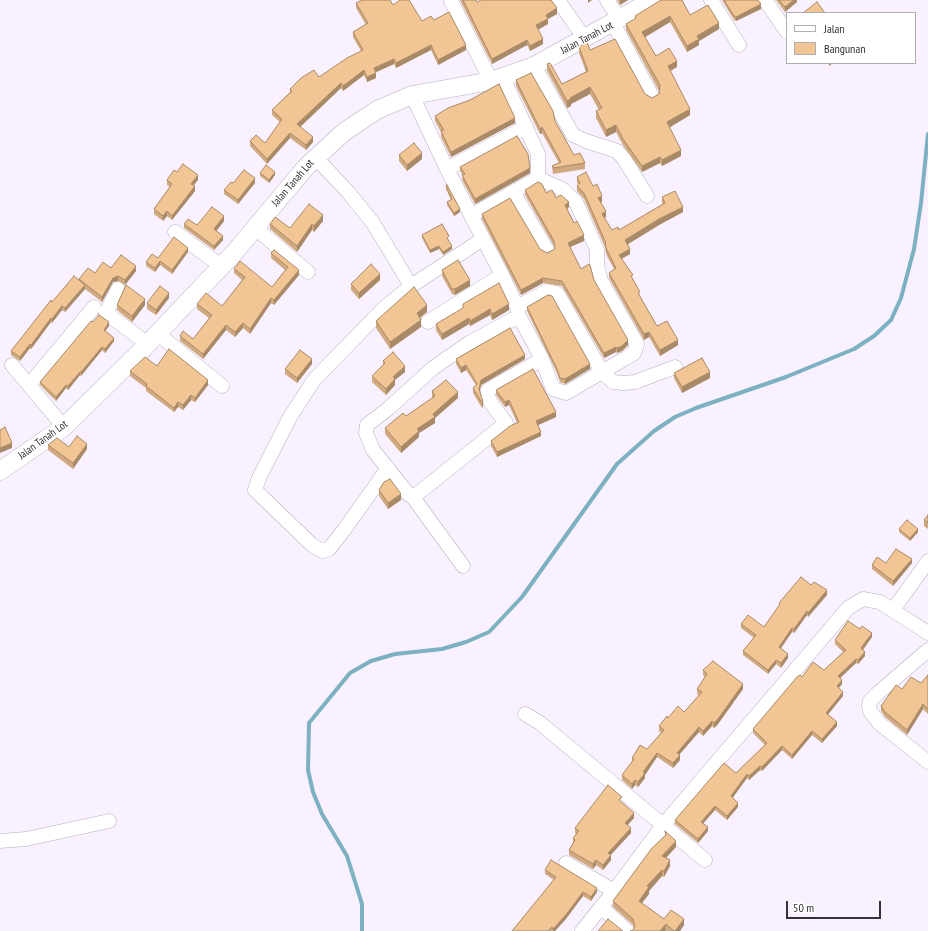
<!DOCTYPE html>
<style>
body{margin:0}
#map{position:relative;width:928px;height:931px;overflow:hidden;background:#f9f1ff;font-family:"PT Sans Narrow",sans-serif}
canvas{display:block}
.legend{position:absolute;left:786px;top:12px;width:130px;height:52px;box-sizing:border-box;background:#fff;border:1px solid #aeadaf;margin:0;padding:5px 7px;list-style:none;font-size:12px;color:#353137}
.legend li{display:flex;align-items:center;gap:8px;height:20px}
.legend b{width:20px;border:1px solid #aeadaf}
.scale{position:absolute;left:786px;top:901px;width:95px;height:18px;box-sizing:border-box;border:2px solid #353137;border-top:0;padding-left:5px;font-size:12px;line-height:14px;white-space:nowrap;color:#353137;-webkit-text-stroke:3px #fff;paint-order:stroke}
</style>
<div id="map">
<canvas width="928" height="931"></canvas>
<ul class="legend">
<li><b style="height:5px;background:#fff"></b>Jalan</li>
<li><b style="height:11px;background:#f2c595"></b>Bangunan</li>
</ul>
<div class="scale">50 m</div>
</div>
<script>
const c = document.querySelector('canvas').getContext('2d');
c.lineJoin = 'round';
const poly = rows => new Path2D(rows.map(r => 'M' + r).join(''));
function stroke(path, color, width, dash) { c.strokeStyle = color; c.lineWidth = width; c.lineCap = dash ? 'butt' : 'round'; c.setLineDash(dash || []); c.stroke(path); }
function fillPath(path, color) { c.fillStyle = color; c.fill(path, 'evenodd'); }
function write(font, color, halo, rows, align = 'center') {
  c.font = font + ' "PT Sans Narrow",sans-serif'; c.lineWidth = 3; c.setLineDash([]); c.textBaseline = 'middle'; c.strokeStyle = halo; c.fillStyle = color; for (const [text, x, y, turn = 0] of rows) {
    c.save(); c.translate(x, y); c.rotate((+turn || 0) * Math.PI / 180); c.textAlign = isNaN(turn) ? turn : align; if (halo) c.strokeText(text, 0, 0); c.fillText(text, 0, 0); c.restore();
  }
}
stroke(poly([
 [362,931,362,904,347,856,322,814,313,792,308,770,309,723,350,673,371,661,395,654,442,649,466,642,489,632,522,597,617,464,654,431,675,417,696,408,786,377,854,349,874,336,891,320,901,298,914,249,921,203,928,134]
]), '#7bb1c0', 4);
const minor = poly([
 [558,0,585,39],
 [607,0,620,20],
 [711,0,739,45],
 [765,0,787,32],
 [451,1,491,81],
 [613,23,652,96],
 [534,66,573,135,586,141,617,151,624,159,647,196],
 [503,78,538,154,538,178],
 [412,95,447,169,502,275,517,307,519,316,542,359,553,389,566,393,626,358,634,353,637,344,601,281,597,265,597,250,576,202,562,189,538,178],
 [316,158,348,192,373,223,411,286],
 [447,169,526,127],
 [513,192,547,250],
 [472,215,538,178],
 [255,228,308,272],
 [175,232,221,266],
 [118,289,106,313,148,344],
 [517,307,547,291,557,293,602,372,613,382,623,383,635,382,675,367],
 [519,316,469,343,433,368,389,408,367,425,366,433,373,450,409,495,416,495,506,423,491,403,487,395,488,390,542,359],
 [428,322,502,275],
 [158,334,222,386],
 [12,365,64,427],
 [29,385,94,307],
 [388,468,344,530,329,549,323,551,312,545,255,490,259,478,290,417,314,380,383,309,411,286,483,239],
 [412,496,463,566],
 [893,610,928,561],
 [928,650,878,693,870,701,869,706,870,711,879,723,928,762],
 [525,714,540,723,705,860],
 [0,841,26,839,109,821],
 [566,863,614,891],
 [601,907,627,931],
 [582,931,614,891,664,824,848,608,863,599,880,602,928,633]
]);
const major = poly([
 [0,471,64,427,138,354,234,253,306,167,344,132,377,110,412,95,491,81,534,66,653,0]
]);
stroke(minor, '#b6aebc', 15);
stroke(major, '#b6aebc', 19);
stroke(minor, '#fff', 14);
stroke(major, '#fff', 18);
fillPath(poly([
 [460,0,476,0,477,2,557,14,548,19,548,24,538,29,543,44,530,51,527,45,492,64],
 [617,0,628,0,620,5],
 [722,0,758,0,761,9,736,21,734,20],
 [776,0,797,0,797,2,785,12],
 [356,3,393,5,422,21,434,20,466,50,438,65,431,50,396,68,394,64,376,72,376,78,367,82,364,75,343,91,341,88,300,127,313,142,306,150,290,138,267,164,250,146,250,141,265,143,280,122,272,115,272,110,290,92,290,89,319,77,361,51,353,37,353,32,366,25,356,8],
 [690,15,719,29,699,41,699,45,687,52,670,22,645,37,656,56,677,67,670,71,690,115,670,127,681,156,662,166,660,163,642,172,623,145,616,132,606,137,596,118,596,111,599,110,590,94,571,104,571,106,567,108,547,71,547,64,562,84,586,72,579,53,579,47,590,50,645,94,652,98,659,94,659,91,626,30,626,24,635,19,635,16],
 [516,80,555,121,574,155,585,163,585,169,553,174,552,166,559,163,542,133,540,134,516,86],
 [435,116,515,123,451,157,441,137,441,132,435,121],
 [399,155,422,159,407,171,399,161],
 [460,167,530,173,475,204,462,180,463,175,460,171],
 [177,172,198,180,194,185,195,191,172,220,167,216,163,221,154,214,154,209,170,187,167,185,167,180],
 [260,173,275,175,269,183,260,176],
 [577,177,593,186,602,202,601,202,606,217,604,218,612,230,619,230,663,204,662,203,662,197,683,212,659,225,628,244,630,254,622,259,633,279,640,296,657,326,678,345,660,356,649,337,644,340,609,278,609,273,614,269,606,254,605,247,584,199,577,191,577,186,578,185,577,182],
 [233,183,255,183,238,204,224,194,224,190],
 [446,186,460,212,454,216,447,205,447,202,451,200,446,189],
 [525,190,546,193,556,198,569,207,567,209,584,241,570,247,581,269,594,280,628,345,622,351,617,353,616,352,604,358,562,286,543,283,521,295,482,219,482,214,547,253,555,249,554,246,525,195],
 [224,221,216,231,223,240,214,250,184,228,184,224,197,225],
 [323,221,314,232,312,230,297,252,270,229,270,224,290,228],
 [422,235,449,239,448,240,452,249,443,255,439,249,430,253,422,238],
 [188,252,172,274,160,265,155,272,146,266,146,262,158,258],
 [271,253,299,275,274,305,271,303,250,334,243,328,235,337,226,330,203,359,180,341,180,336,193,339,209,318,197,309,197,304,222,306,242,280,234,273,234,269,272,287,285,270,271,258],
 [111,268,136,271,125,285,118,281,113,282,102,302,85,289,65,312,62,310,52,323,51,322,31,349,30,348,20,361,11,355,11,351,52,302,79,280,79,279],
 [442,270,470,286,455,295,452,294,442,276],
 [380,280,359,299,351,290,351,284],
 [169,298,156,315,147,309,147,303],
 [463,304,509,310,492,320,490,315,470,326,469,324,442,340,436,330,436,324,463,309],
 [117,305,145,305,132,322,117,310],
 [527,307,590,369,565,384,560,382,557,373,527,311],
 [427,312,420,318,421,327,390,349,376,328,376,321],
 [109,326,105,331,114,341,105,353,102,350,81,376,80,375,68,390,66,388,56,401,40,385,40,382],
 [456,359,525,359,481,385,479,391,483,406,482,408,473,393,473,388,476,385,466,370,461,373,456,364],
 [383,361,405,372,395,380,395,385,386,395,372,382,372,376,383,365],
 [312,364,297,383,285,374,285,369],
 [157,366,208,385,195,402,191,400,183,410,178,407,174,412,146,391,146,388,130,376,130,371],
 [674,373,710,378,682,393,674,378],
 [496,390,556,417,538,425,541,436,497,457,491,446,491,441,517,423,509,405,505,407,496,395],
 [432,391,458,398,435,418,435,423,419,433,419,437,401,453,385,434,385,428,406,416,432,398],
 [48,445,69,447,87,449,73,469,48,450],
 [379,490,401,500,388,509,379,496],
 [928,515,928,529,924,526,924,520],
 [899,529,918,532,910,541,899,532],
 [886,563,912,563,893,586,872,569,872,565],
 [811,585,827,595,808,617,807,615,794,633,792,632,781,648,788,658,781,668,776,664,768,674,743,655,743,651,754,638,741,628,741,624,764,627,779,606,779,603],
 [872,637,863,650,865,656,858,664,856,663,840,678,842,684,839,688,843,696,828,714,837,726,822,743,812,735,792,759,782,750,762,771,760,770,749,780,747,778,733,797,738,807,727,820,715,810,703,823,708,831,698,843,675,824,675,820,736,773,765,745,753,733,753,729,802,677,824,670,843,652,835,644,835,640],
 [703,670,743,689,718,724,714,728,712,726,703,736,699,732,680,754,680,760,673,768,657,757,645,775,645,778,638,787,635,785,632,789,622,780,622,775,632,763,632,758,647,749,661,733,659,731,659,726,668,718,684,712,699,695,697,694,697,689,705,677,703,675],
 [928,675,928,714,923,709,907,735,885,717,881,711,881,706,902,689,921,683],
 [622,802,634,818,627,825,631,833,610,855,611,860,603,870,596,865,593,869,569,855,569,850,573,843,573,838,576,834,575,833,575,828],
 [665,831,676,847,666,858,670,866,664,877,662,876,649,891,649,894,642,903,664,919,684,925,680,931,630,931,633,930,634,929,633,925,613,907,613,901,665,836],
 [545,870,597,892,591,901,583,896,565,920,555,931,512,931,554,880,545,874]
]), '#d0a980');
fillPath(poly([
 [588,0,592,0,588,3],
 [620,0,628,0,620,5],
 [794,0,797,0,797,2,785,12,785,7],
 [761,4,761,9,736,21,736,17],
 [557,8,557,14,546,20,546,15],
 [670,16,670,22,642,39,642,32],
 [548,19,548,24,536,31,536,25],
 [719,23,719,29,699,41,699,45,687,52,687,46,697,36],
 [543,39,543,44,530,51,530,46],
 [527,40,527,45,492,64,492,59],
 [431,45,431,50,396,68,396,63],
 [466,45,466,50,438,65,438,60],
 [394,59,394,64,374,73,374,68],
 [677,61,677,67,668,72,668,66],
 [829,63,833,63,829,66],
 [364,70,364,75,343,91,343,86],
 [376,73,376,78,367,82,367,77],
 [341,83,341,88,297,130,297,124],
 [590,87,590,94,571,104,571,106,567,108,567,101,570,98],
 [690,109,690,115,667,129,667,122],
 [515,118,515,123,451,157,451,152],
 [616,125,616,132,606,137,606,130],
 [542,127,542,133,540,134,540,129],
 [290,133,290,138,267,164,267,159],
 [313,137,313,142,306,150,306,145],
 [681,150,681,156,662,166,662,160],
 [422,153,422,159,407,171,407,165],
 [660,157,660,163,642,172,642,166],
 [530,168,530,173,475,204,475,199],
 [275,172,275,175,269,183,269,180],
 [198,175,198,180,191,188,191,184],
 [255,178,255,183,238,204,238,200],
 [195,186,195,191,172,220,172,216],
 [602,196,602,202,598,204,598,198],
 [569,202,569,207,565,211,565,205],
 [683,207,683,212,659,225,625,246,625,240,659,219],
 [460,209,460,212,454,216,454,213],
 [167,211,167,216,163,221,163,216],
 [606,211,606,217,602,219,602,214],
 [323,215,323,221,314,232,314,226],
 [224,216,224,221,214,234,214,229],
 [312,224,312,230,297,252,297,246],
 [584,235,584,241,568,248,568,243],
 [223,236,223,240,214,250,214,246],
 [439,246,439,249,430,253,430,250],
 [452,246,452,249,443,255,443,252],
 [188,248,188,252,172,274,172,270],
 [630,249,630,254,619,260,619,255],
 [160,261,160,265,155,272,155,268],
 [136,266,136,271,125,285,125,280],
 [299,270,299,275,274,305,274,300],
 [380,274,380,280,359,299,359,293],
 [118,276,118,281,113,282,102,302,102,297,113,278],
 [543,278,543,283,521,295,521,290],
 [470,280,470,286,455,295,455,289],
 [85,285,85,289,65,312,65,308],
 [169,293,169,298,156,315,156,310],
 [271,298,271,303,250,334,250,329],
 [145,299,145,305,132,322,132,316],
 [509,304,509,310,492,320,492,314],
 [427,305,427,312,417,320,417,313],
 [62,306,62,310,52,323,52,319],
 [490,309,490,315,470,326,470,321],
 [51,318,51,322,31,349,31,345],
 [469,318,469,324,442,340,442,334],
 [421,320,421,327,390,349,390,342],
 [109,322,109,326,104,333,104,330],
 [243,323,243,328,235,337,235,332],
 [226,325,226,330,203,359,203,354],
 [649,332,649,337,644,340,644,334],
 [114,338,114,341,105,353,105,349],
 [628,340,628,345,622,351,617,353,617,348],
 [678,340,678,345,660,356,660,350],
 [30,344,30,348,20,361,20,357],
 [102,347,102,350,81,376,81,372],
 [616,347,616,352,604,358,604,353],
 [525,355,525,359,481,385,479,394,479,389,481,380],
 [312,359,312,364,297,383,297,378],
 [590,364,590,369,565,384,565,379],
 [466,365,466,370,461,373,461,368],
 [405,366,405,372,395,380,395,385,386,395,386,389,393,377],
 [80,372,80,375,68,390,68,386],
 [710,372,710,378,682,393,682,387],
 [208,380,208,385,195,402,195,398],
 [66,385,66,388,56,401,56,397],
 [458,392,458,398,435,418,435,423,419,433,419,437,401,453,401,447,417,429,433,414],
 [191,395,191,400,183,410,183,405],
 [509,400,509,405,505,407,505,402],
 [178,402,178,407,174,412,174,408],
 [483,402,483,406,482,408,482,403],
 [556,412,556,417,536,426,536,421],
 [541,432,541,436,497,457,497,452],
 [12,443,12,448,0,453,0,448],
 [87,444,87,449,73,469,73,463],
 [401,494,401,500,388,509,388,503],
 [918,529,918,532,910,541,910,538],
 [912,559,912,563,893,586,893,581],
 [827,590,827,595,808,617,808,613],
 [807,611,807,615,794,633,794,629],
 [792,628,792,632,779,651,779,647],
 [872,633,872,637,861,652,861,648],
 [865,652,865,656,858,664,858,660],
 [788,654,788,658,781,668,781,663],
 [856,659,856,663,838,680,838,676],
 [776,660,776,664,768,674,768,670],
 [842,680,842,684,837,690,837,686],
 [743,684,743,689,718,724,714,728,714,723],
 [843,692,843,696,826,717,826,713],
 [923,704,923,709,907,735,907,730],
 [712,721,712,726,703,736,703,731],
 [837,722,837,726,822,743,822,739],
 [699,727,699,732,677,757,677,753],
 [812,731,812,735,792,759,792,755],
 [782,746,782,750,762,771,762,767],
 [657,753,657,757,645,775,645,778,638,787,638,782,643,772],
 [680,755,680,760,673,768,673,763],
 [760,766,760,770,749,780,749,776],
 [747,774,747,778,731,800,731,796],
 [635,780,635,785,632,789,632,784],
 [738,803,738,807,727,820,727,816],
 [715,806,715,810,701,826,701,822],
 [634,813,634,818,625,828,625,823],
 [708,827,708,831,698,843,698,839],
 [631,828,631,833,608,858,608,853],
 [676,841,676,847,662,862,662,856],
 [611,855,611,860,603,870,603,865],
 [596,860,596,865,593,869,593,864],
 [670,860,670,866,664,877,664,871],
 [662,870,662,876,649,891,649,894,639,907,639,901,647,886],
 [597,888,597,892,591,901,591,897],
 [583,892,583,896,565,920,555,931,553,931,553,929],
 [684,919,684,925,680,931,675,931],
 [666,924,665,931,660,931]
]), '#a98a68');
const building = poly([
 [362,0,390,0,393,5,400,0,409,0,422,21,431,16,434,20,449,12,466,45,438,60,431,45,396,63,394,59,374,68,376,73,367,77,364,70,343,86,341,83,297,124,313,137,306,145,290,133,267,159,250,141,256,135,265,143,282,119,272,110,292,91,290,89,301,78,314,70,319,77,347,58,363,50,353,32,368,23,356,3,362,0],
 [463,0,476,0,477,2,481,0,551,0,557,8,546,15,548,19,536,25,543,39,530,46,527,40,492,59,463,0],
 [661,0,682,0,690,15,708,5,719,23,697,36,699,39,687,46,670,16,642,32,656,56,669,48,677,61,668,66,690,109,667,122,681,150,662,160,660,157,642,166,623,139,616,125,606,130,596,111,602,108,590,87,570,98,571,99,567,101,547,64,550,63,562,84,588,71,579,47,587,42,590,50,615,39,645,94,652,98,659,94,660,85,626,24,636,18,635,16,661,0],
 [724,0,758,0,761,4,736,17,734,16,724,0],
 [779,0,794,0,785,7,779,0],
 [817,2,825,13,803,13,817,2],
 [531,73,553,111,555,121,574,155,580,153,585,163,553,168,552,166,561,162,542,127,540,129,516,80,531,73],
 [499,84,515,118,451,152,441,131,444,130,435,116,448,108,470,100,499,84],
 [517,136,528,154,530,168,475,199,462,175,465,174,460,167,517,136],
 [414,143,422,153,407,165,399,155,414,143],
 [183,164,198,175,191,184,195,186,172,216,167,211,163,216,154,209,172,184,167,180,174,170,177,172,183,164],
 [266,165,275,172,269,180,260,173,266,165],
 [244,170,255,178,238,200,224,190,231,182,233,183,244,170],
 [586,172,593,186,597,184,602,196,598,198,606,211,602,214,612,230,618,227,619,230,665,203,662,197,675,191,683,207,659,219,625,240,630,249,619,255,633,275,631,276,640,292,638,293,657,326,667,321,678,340,660,350,649,332,644,334,609,273,616,268,606,248,605,241,584,193,577,186,580,183,577,177,586,172],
 [538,182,542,184,546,193,552,190,556,198,561,195,569,202,565,205,574,223,577,221,584,235,568,243,581,269,589,264,590,265,594,280,628,340,622,346,617,348,616,347,604,353,562,281,543,278,521,290,482,214,510,198,540,249,547,253,555,249,554,241,525,190,538,182],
 [447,185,460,209,454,213,447,202,452,199,446,186,447,185],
 [309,204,323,215,314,226,312,224,297,246,270,224,275,217,290,228,309,204],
 [212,207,224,216,214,229,223,236,214,246,184,224,188,219,197,225,212,207],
 [442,224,449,236,447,238,452,246,443,252,439,246,430,250,422,235,442,224],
 [174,237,188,248,172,270,160,261,155,268,146,262,152,254,158,258,174,237],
 [274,250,299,270,274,300,271,298,250,329,243,323,235,332,226,325,203,354,180,336,183,331,193,339,212,315,197,304,206,293,222,306,245,277,234,269,240,261,272,287,288,267,271,253,274,250],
 [121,255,136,266,125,280,118,276,113,278,102,297,79,279,88,268,95,273,103,262,111,268,121,255],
 [458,260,470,280,455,289,452,289,442,270,458,260],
 [371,264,380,274,359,293,351,284,371,264],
 [74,276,85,285,65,308,62,306,52,319,51,318,31,345,30,344,20,357,11,351,51,300,52,302,74,276],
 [499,283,509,304,492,314,490,309,470,321,469,318,442,334,436,324,463,308,463,304,499,283],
 [126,285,145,299,132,316,117,305,126,285],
 [160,286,169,293,156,310,147,303,160,286],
 [414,287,427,305,417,313,421,320,390,342,376,321,414,287],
 [548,295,552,296,590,364,565,379,560,378,557,369,527,307,548,295],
 [99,315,109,322,104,330,114,338,105,349,102,347,81,372,80,372,68,386,66,385,56,397,40,382,91,321,93,322,99,315],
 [510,328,525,355,481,380,479,389,483,402,482,403,473,388,477,384,466,365,461,368,456,359,510,328],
 [169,349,208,380,195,398,191,395,183,405,178,402,174,408,146,386,147,384,130,371,145,357,157,366,169,349],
 [300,350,312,359,297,378,285,369,300,350],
 [393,352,405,366,393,377,395,379,386,389,372,376,385,363,383,361,393,352],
 [702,358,710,372,682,387,674,373,702,358],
 [533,369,556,412,536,421,541,432,497,452,491,441,510,426,519,422,509,400,505,402,496,390,533,369],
 [446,380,458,392,433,414,435,417,417,429,419,431,401,447,385,428,403,413,406,416,435,396,432,391,446,380],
 [5,427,12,443,0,448,0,430,5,427],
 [77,436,87,444,73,463,48,445,57,438,69,447,77,436],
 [390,479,401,494,388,503,379,490,384,482,390,479],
 [928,515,928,523,924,520,928,515],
 [907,520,918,529,910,538,899,529,907,520],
 [896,549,912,559,893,581,872,565,877,557,886,563,896,549],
 [801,577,811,585,814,582,827,590,808,613,807,611,794,629,792,628,779,647,788,654,781,663,776,660,768,670,743,651,756,635,741,624,748,615,764,627,780,604,779,603,801,577],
 [848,621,860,629,862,626,872,633,861,648,865,652,858,660,856,659,838,676,842,680,837,686,843,692,826,713,837,722,822,739,812,731,792,755,782,746,762,767,760,766,749,776,747,774,731,796,738,803,727,816,715,806,701,822,708,827,698,839,675,820,724,763,736,773,767,743,753,729,797,677,800,675,802,677,813,662,824,670,846,650,835,640,848,621],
 [713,661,743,684,718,719,714,723,712,721,703,731,699,727,677,753,680,755,673,763,657,753,643,772,645,773,638,782,635,780,632,784,622,775,634,759,632,758,640,745,647,749,664,730,659,726,667,716,668,718,678,706,684,712,702,692,697,689,707,674,703,670,713,661],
 [928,675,928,709,923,704,907,730,885,712,881,706,896,685,902,689,911,677,921,683,928,675],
 [608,785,622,797,619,800,634,813,625,823,631,828,608,853,611,855,603,865,596,860,593,864,569,850,575,840,573,838,579,831,575,828,608,785],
 [665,831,676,841,662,856,670,860,664,871,662,870,647,886,649,887,639,901,664,919,671,910,684,919,675,931,674,931,666,924,660,931,630,931,633,930,635,926,633,919,613,901,652,848,666,835,665,831],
 [551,860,597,888,591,897,583,892,565,916,553,929,552,927,548,931,512,931,556,877,545,870,551,860],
 [608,919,623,931,598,931,608,919]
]);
fillPath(building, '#f2c595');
stroke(building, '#a98a68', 1);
write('11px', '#353137', '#fff', [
 ["Jalan Tanah Lot",587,38,-28],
 ["Jalan Tanah Lot",293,183,-49],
 ["Jalan Tanah Lot",43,440,-36]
]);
</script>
